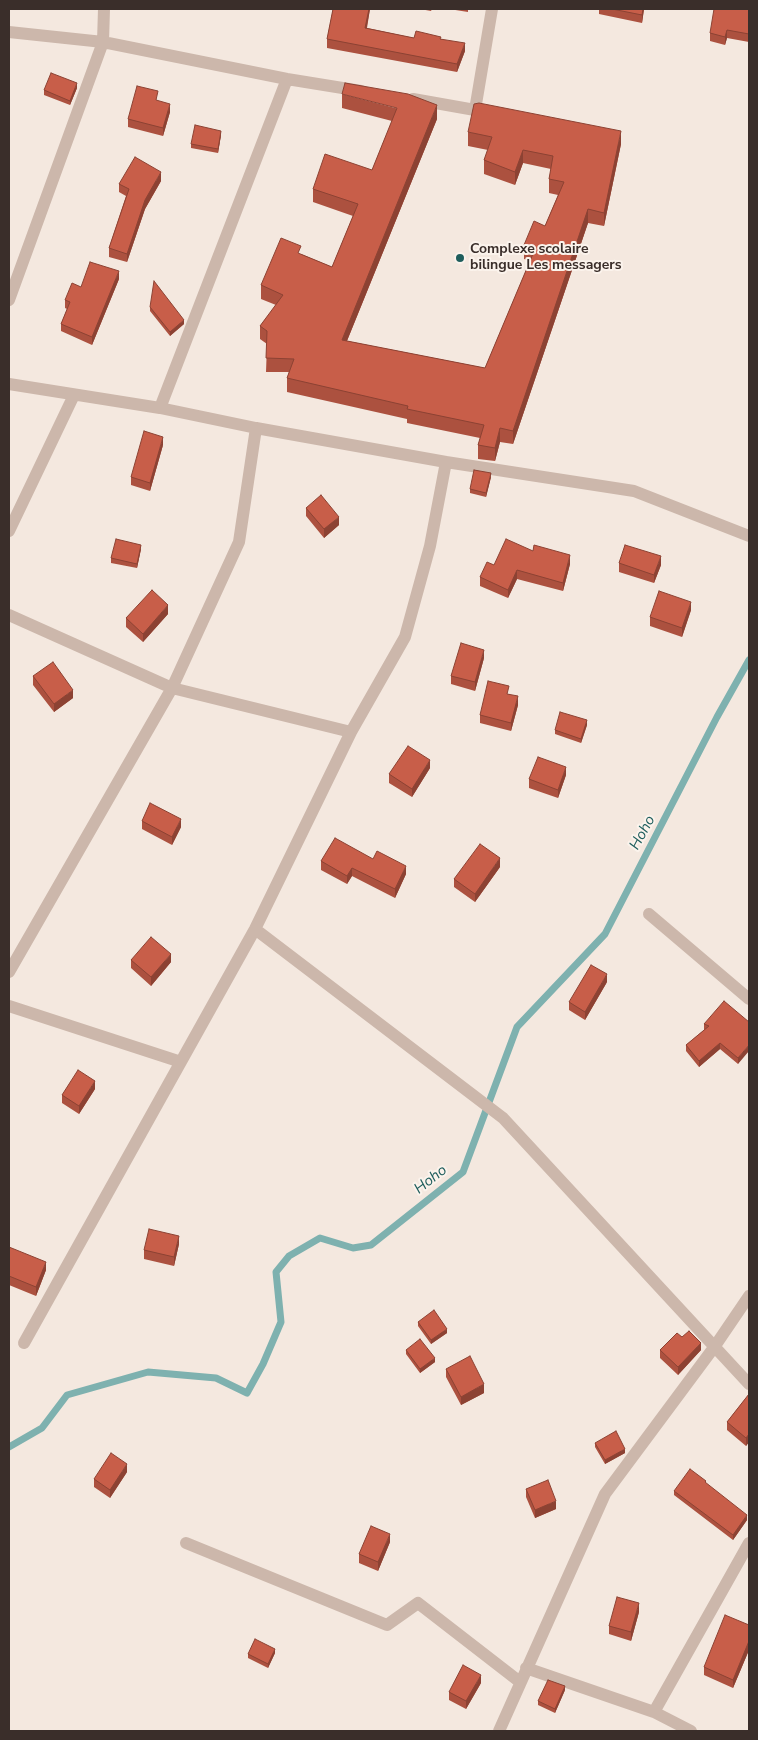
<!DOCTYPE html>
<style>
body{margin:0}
#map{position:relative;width:758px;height:1740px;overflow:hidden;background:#f4e8df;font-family:"Nunito Sans",sans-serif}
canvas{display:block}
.frame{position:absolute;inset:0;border:10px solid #3a2e2a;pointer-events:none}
</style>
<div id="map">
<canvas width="758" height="1740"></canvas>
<div class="frame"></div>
</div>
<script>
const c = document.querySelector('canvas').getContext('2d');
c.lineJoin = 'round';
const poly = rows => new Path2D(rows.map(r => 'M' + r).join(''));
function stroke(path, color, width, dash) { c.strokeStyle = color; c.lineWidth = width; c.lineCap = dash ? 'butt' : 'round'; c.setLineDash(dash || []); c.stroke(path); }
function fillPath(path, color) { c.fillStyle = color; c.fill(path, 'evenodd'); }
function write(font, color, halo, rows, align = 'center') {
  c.font = font + ' "Nunito Sans",sans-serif'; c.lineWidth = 4; c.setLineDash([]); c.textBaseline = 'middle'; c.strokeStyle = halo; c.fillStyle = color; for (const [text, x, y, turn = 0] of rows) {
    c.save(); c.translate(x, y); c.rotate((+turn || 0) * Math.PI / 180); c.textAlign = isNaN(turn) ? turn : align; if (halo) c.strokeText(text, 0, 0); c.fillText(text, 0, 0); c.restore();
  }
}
stroke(poly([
 [9,1447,42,1428,67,1395,148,1372,216,1378,247,1393,263,1364,281,1322,276,1272,289,1256,320,1238,353,1248,371,1245,463,1172,517,1027,605,934,717,717,749,660]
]), '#7eb1af', 7);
stroke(poly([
 [9,32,103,42,287,79,361,91],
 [413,99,475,110,492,9],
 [9,300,103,42,104,9],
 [9,384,160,408,256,428,446,462,634,491,749,536],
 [160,408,287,79],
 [9,531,74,395],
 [9,615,172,688,351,732],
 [649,914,749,999],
 [255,929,503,1118,749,1384],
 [9,972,172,688,239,542,256,428],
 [9,1006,181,1062],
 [24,1343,255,929,351,732,405,637,430,546,446,462],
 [186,1543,387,1625,418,1603,520,1682],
 [526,1668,654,1712,691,1731],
 [654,1712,749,1543],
 [499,1731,605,1494,715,1346,749,1296]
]), '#ccb7ab', 12);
fillPath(poly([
 [333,9,370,9,367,28,414,38,441,39,465,51,457,72,327,48,327,39],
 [420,9,432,9,431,11],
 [449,9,468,9,468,12],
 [599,9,644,9,642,23,599,14],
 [749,9,749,42,727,38,725,45,710,41,710,33],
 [77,88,70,105,44,95,44,90],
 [342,94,437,119,347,341,485,368,530,261,524,259,524,245,545,226,558,195,549,193,549,179,551,169,523,163,515,185,484,174,484,160,488,150,468,146,468,132,621,144,604,226,588,223,513,444,500,442,495,461,478,459,478,445,480,438,407,423,407,419,287,392,287,378,289,372,266,372,267,344,260,339,260,326,276,305,261,299,261,285,301,254,332,267,353,216,313,202,313,189,372,170,392,121,342,108],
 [158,101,170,112,163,136,128,127,128,119],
 [221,135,218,153,191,148,191,144],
 [161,181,145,209,127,262,109,257,109,248,126,196,119,192,119,184],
 [119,279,92,345,61,331,61,324,67,309,65,308,65,300,81,287],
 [150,307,184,324,170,336,150,311],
 [163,445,150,491,131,485,131,477],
 [491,477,486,497,470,493,470,489],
 [306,508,339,525,324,538,306,516],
 [141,549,137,568,111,563,111,558],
 [533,551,570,564,563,591,517,579,508,598,480,586,480,577,494,565],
 [619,563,661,565,654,583,619,572],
 [691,610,682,637,650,626,650,617],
 [168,614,143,642,126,627,126,618],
 [484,658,475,691,451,684,451,676],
 [33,676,73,698,54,712,33,685],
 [509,694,518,705,511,731,480,723,480,715],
 [587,725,581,743,555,734,555,730],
 [430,768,412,797,389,783,389,774],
 [566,775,558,798,529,788,529,779],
 [142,821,181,827,172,845,142,829],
 [373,859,406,874,395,898,352,876,347,884,321,870,321,861],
 [500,867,475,902,454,887,454,879],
 [131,960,171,962,151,986,131,968],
 [607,982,585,1020,569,1010,569,1002],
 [749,1022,738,1064,720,1049,699,1067,686,1051,686,1045,704,1030,704,1024],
 [95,1089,79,1114,62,1103,62,1095],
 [179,1244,174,1266,144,1259,144,1250],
 [9,1247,46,1270,36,1296,9,1285],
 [418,1322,447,1333,431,1344,418,1326],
 [682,1337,701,1350,678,1375,660,1358,660,1350],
 [406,1350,435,1362,420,1373,406,1354],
 [446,1369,484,1393,461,1405,446,1377],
 [749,1394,749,1442,746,1446,727,1430,727,1422],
 [595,1443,625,1453,605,1464,595,1447],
 [127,1472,110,1498,94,1487,94,1479],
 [526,1489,556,1509,535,1518,526,1497],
 [674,1491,747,1520,733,1540,674,1495],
 [390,1542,378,1571,359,1563,359,1554],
 [639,1612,631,1641,609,1634,609,1626],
 [749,1625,749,1650,733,1688,704,1675,704,1667],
 [275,1653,268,1668,248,1658,248,1654],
 [481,1683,466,1709,449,1700,449,1692],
 [565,1690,555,1713,538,1705,538,1701]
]), '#ac513f');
fillPath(poly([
 [369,9,370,9,365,36,365,28],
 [643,9,644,9,642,23,642,15],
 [727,30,727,38,725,45,725,37],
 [465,43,465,51,457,72,457,64],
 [77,83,77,88,70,105,70,101],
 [170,104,170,112,163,136,163,128],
 [437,105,437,119,342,353,342,340],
 [221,131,221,135,218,153,218,149],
 [621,131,621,144,604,226,604,213],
 [523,150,523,163,515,185,515,172],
 [161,172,161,181,145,209,127,262,127,254,145,200],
 [588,209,588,223,513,444,513,431],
 [119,271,119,279,92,345,92,337],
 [184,320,184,324,170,336,170,332],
 [500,428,500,442,495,461,495,448],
 [163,437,163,445,150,491,150,483],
 [491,473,491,477,486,497,486,493],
 [339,517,339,525,324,538,324,529],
 [141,545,141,549,137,568,137,564],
 [570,555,570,564,563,591,563,583],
 [661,556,661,565,654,583,654,575],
 [517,570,517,579,508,598,508,590],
 [691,602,691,610,682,637,682,628],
 [168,605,168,614,143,642,143,634],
 [484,650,484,658,475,691,475,682],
 [73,690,73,698,54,712,54,704],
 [518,696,518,705,511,731,511,723],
 [587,720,587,725,581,743,581,739],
 [430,760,430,768,412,797,412,789],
 [566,767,566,775,558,798,558,790],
 [181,819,181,827,172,845,172,837],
 [500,858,500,867,475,902,475,894],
 [406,866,406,874,395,898,395,889],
 [352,868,352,876,347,884,347,876],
 [171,954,171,962,151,986,151,977],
 [607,974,607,982,585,1020,585,1012],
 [720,1043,720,1049,699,1067,699,1061],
 [749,1045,749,1051,738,1064,738,1058],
 [95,1081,95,1089,79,1114,79,1106],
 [179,1236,179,1244,174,1266,174,1257],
 [46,1262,46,1270,36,1296,36,1287],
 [447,1329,447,1333,431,1344,431,1340],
 [701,1343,701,1350,678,1375,678,1367],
 [435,1358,435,1362,420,1373,420,1369],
 [484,1384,484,1393,461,1405,461,1397],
 [749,1434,749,1442,746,1446,746,1438],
 [625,1449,625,1453,605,1464,605,1460],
 [127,1464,127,1472,110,1498,110,1490],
 [556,1501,556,1509,535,1518,535,1510],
 [747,1515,747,1520,733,1540,733,1535],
 [390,1534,390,1542,378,1571,378,1562],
 [639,1603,639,1612,631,1641,631,1632],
 [749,1641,749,1650,733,1688,733,1680],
 [275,1649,275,1653,268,1668,268,1664],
 [481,1675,481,1683,466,1709,466,1701],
 [565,1686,565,1690,555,1713,555,1709]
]), '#8c4233');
const building = poly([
 [333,9,369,9,365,28,414,38,416,31,441,37,440,39,465,43,457,64,327,39,333,9],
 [612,9,643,9,642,15,612,9],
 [714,9,749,9,749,34,727,30,725,37,710,33,714,9],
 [51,73,77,83,70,101,44,90,51,73],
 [345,83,408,94,437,105,342,340,485,368,535,249,524,245,534,221,545,226,564,182,549,179,553,156,523,150,515,172,484,160,492,137,468,132,474,104,479,103,621,131,604,213,588,209,513,431,500,428,495,448,478,445,484,425,407,409,408,406,287,378,294,359,266,358,267,331,260,326,283,295,261,285,281,238,301,246,298,253,332,267,358,204,313,189,325,154,372,170,397,108,342,94,345,83],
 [137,86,158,91,156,100,170,104,163,128,128,119,137,86],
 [195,125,221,131,218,149,191,144,195,125],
 [135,157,161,172,145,200,127,254,109,248,129,189,119,184,135,157],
 [90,262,119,271,92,337,61,324,70,302,65,300,72,283,81,287,90,262],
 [154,281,184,320,170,332,150,307,154,281],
 [144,431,163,437,150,483,131,477,144,431],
 [474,470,491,473,486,493,470,489,474,470],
 [321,495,339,517,324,529,306,508,321,495],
 [116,539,141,545,137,564,111,558,116,539],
 [506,539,533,551,534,545,570,555,563,583,517,570,508,590,480,577,487,562,494,565,506,539],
 [625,545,661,556,654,575,619,563,625,545],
 [152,590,168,605,143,634,126,618,152,590],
 [659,591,691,602,682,628,650,617,659,591],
 [461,643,484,650,475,682,451,676,461,643],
 [53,662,73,690,54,704,33,676,53,662],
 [488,681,509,686,507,694,518,696,511,723,480,715,488,681],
 [560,712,587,720,581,739,555,730,560,712],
 [408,746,430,760,412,789,389,774,408,746],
 [538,757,566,767,558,790,529,779,538,757],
 [150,803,181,819,172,837,142,821,150,803],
 [335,838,373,859,377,851,406,866,395,889,352,868,347,876,321,861,335,838],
 [480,844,500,858,475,894,454,879,480,844],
 [151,937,171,954,151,977,131,960,151,937],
 [591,965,607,974,585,1012,569,1002,591,965],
 [724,1001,749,1022,749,1045,738,1058,720,1043,699,1061,686,1045,709,1026,704,1024,724,1001],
 [78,1070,95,1081,79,1106,62,1095,78,1070],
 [149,1229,179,1236,174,1257,144,1250,149,1229],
 [9,1247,46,1262,36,1287,9,1276,9,1247],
 [434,1310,447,1329,431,1340,418,1322,434,1310],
 [689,1331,701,1343,678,1367,660,1350,677,1333,682,1337,689,1331],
 [420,1339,435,1358,420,1369,406,1350,420,1339],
 [470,1356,484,1384,461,1397,446,1369,470,1356],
 [749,1394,749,1434,746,1438,727,1422,749,1394],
 [616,1431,625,1449,605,1460,595,1443,616,1431],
 [111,1453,127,1464,110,1490,94,1479,111,1453],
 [690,1469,706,1481,705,1482,747,1515,733,1535,674,1491,690,1469],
 [548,1480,556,1501,535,1510,526,1489,548,1480],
 [371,1526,390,1534,378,1562,359,1554,371,1526],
 [617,1597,639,1603,631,1632,609,1626,617,1597],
 [725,1615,749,1625,749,1641,733,1680,704,1667,725,1615],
 [255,1639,275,1649,268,1664,248,1654,255,1639],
 [463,1665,481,1675,466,1701,449,1692,463,1665],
 [548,1680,565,1686,555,1709,538,1701,548,1680]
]);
fillPath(building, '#c85e49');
stroke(building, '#8c4233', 1);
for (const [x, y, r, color] of [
 [460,258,5,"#1e5d5c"]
]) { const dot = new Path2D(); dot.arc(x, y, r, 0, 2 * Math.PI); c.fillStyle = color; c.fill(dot); stroke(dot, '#fbf3ec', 2); }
write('bold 14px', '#3a2e2a', '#fbf3ec', [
 ["Complexe scolaire",470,250],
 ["bilingue Les messagers",470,266]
], 'left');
write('italic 15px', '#1e5d5c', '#fbf3ec', [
 ["Hoho",643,833,-62],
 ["Hoho",431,1180,-38]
]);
</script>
